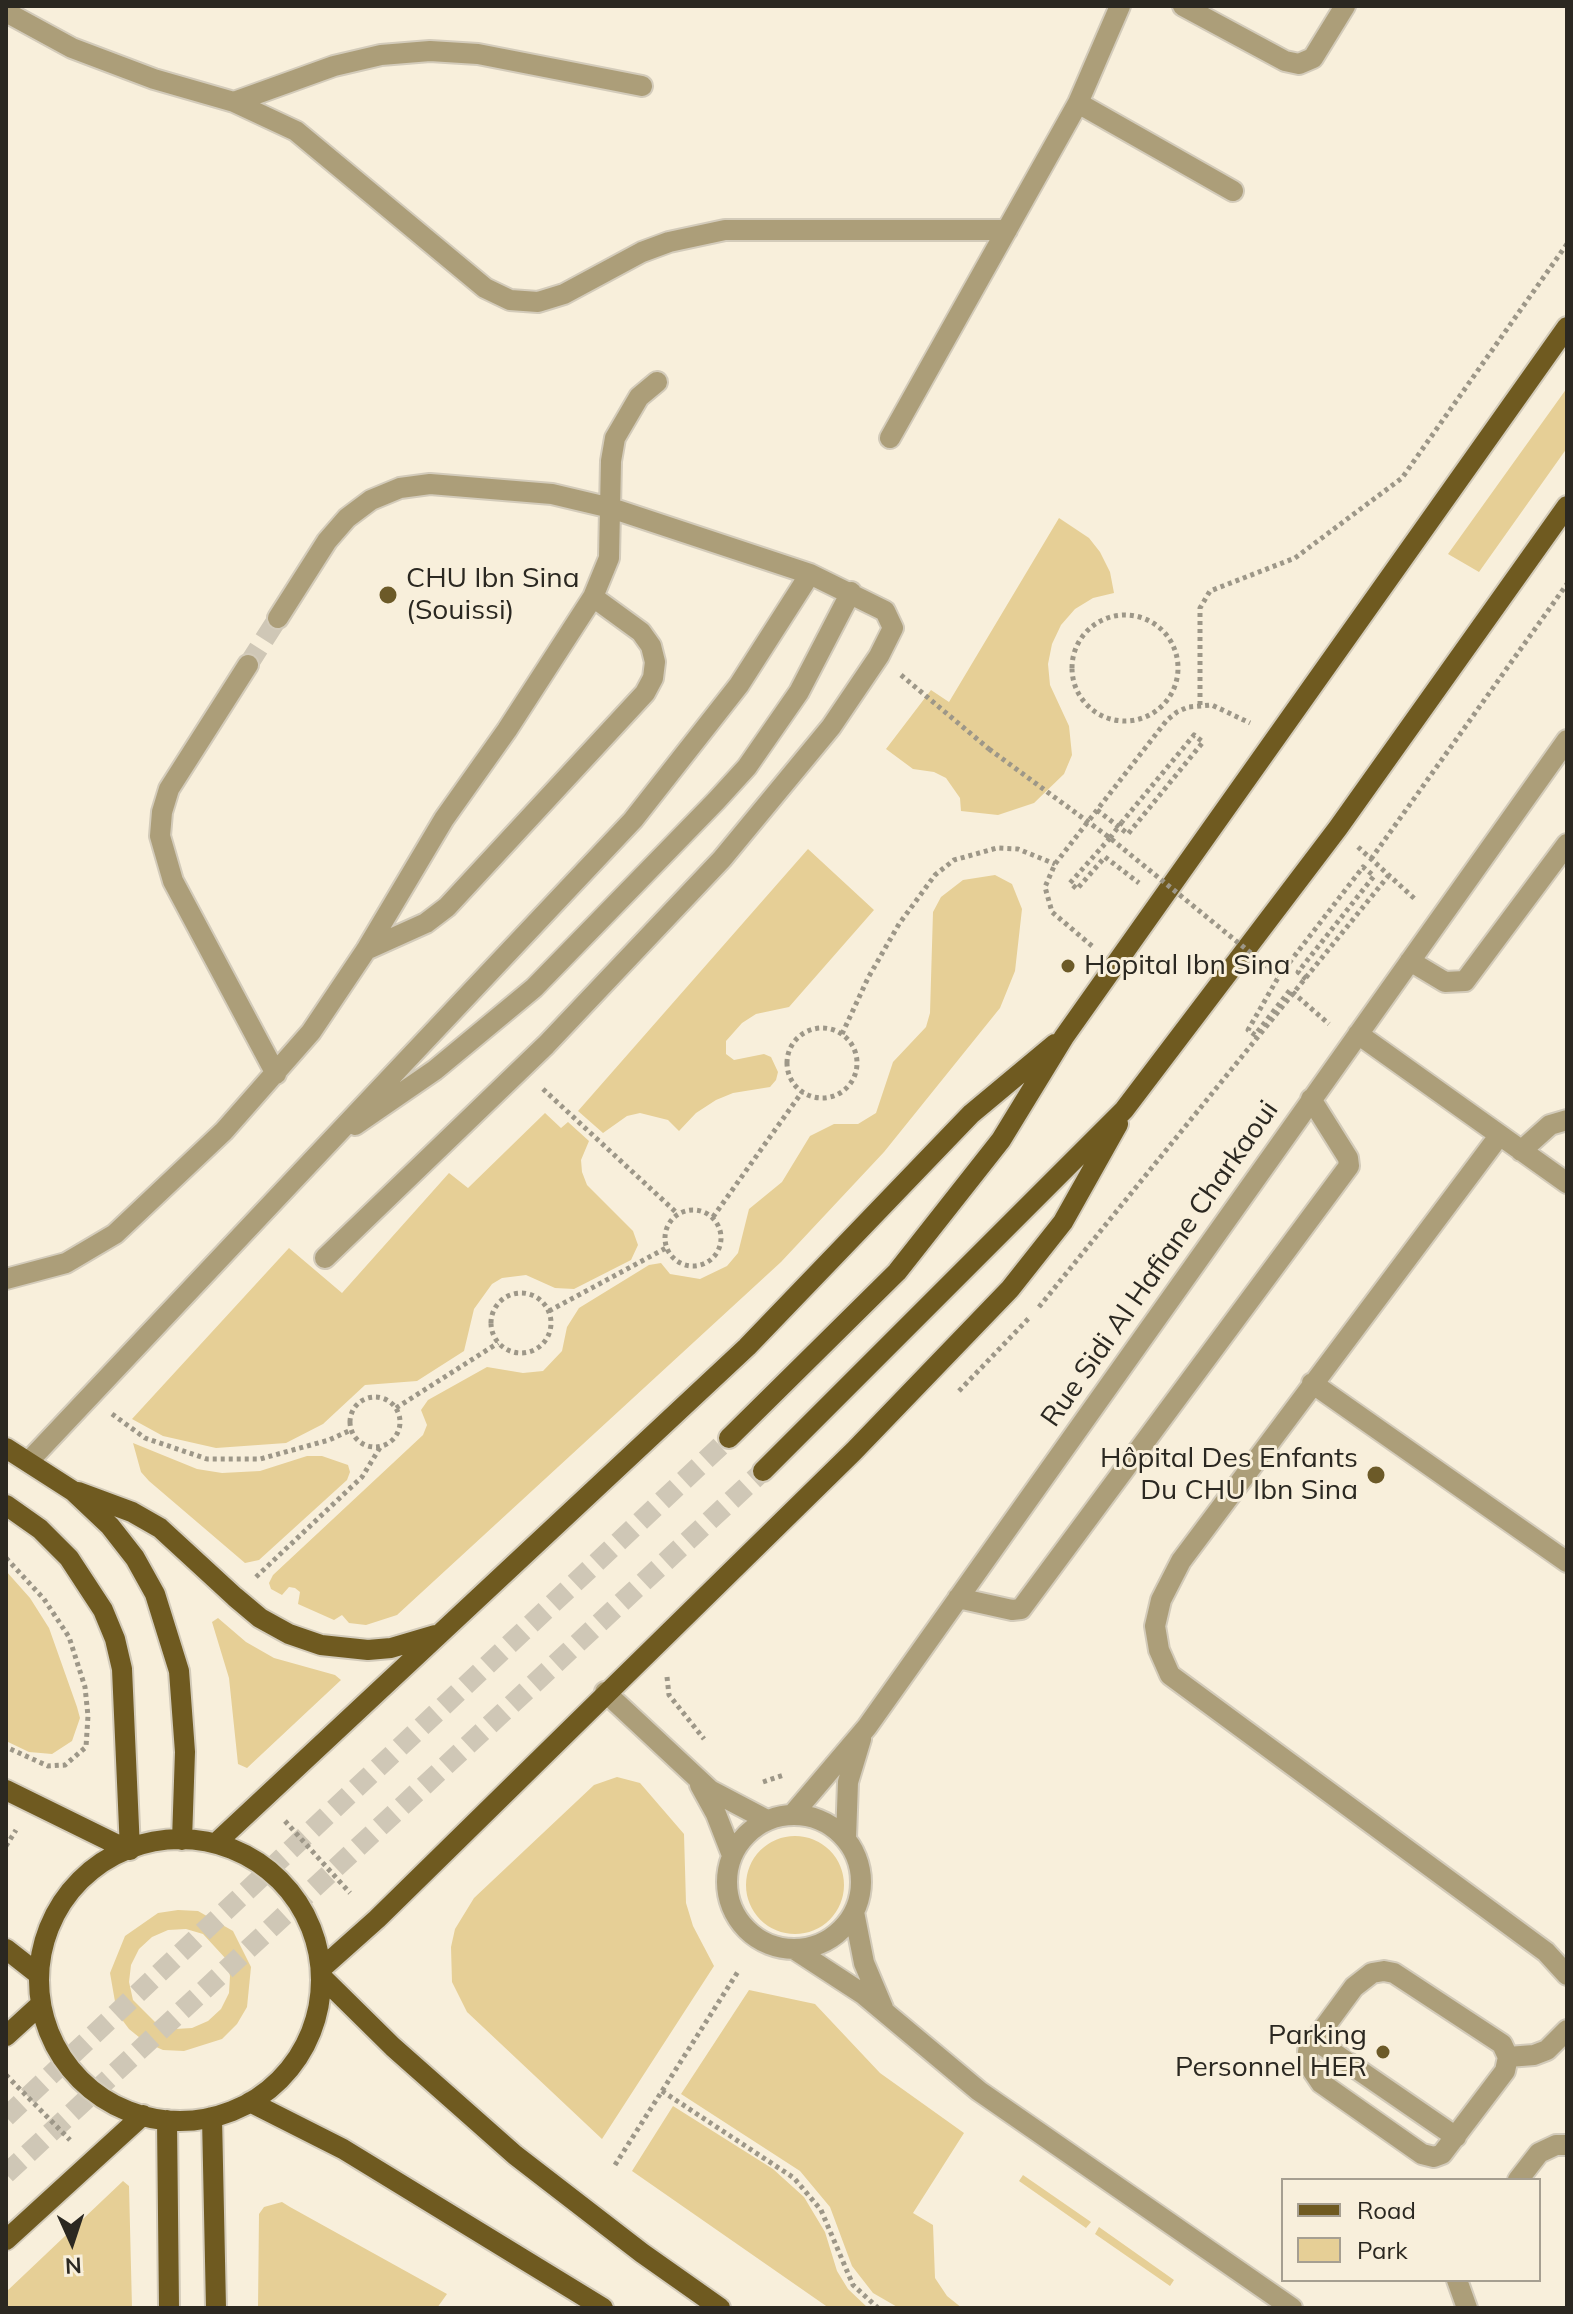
<!DOCTYPE html>
<meta charset="utf-8">
<style>
body{margin:0}
#map{position:relative;width:1573px;height:2314px;overflow:hidden;background:#f8efdb;font-family:Mulish,sans-serif}
canvas{display:block}
.frame{position:absolute;inset:0;border:8px solid #2b2821;pointer-events:none}
.legend{position:absolute;left:1281px;top:2178px;width:260px;height:104px;box-sizing:border-box;background:#f8efdb;border:2px solid #a69f91;margin:0;padding:10px 14px;list-style:none;font-size:24px;color:#2b2821}
.legend li{display:flex;align-items:center;gap:16px;height:40px}
.legend b{width:40px;border:2px solid #a69f91}
.north{position:absolute;left:32px;top:2202px;width:80px;height:80px;-webkit-text-stroke:6px #f8efdb;paint-order:stroke;rotate:177deg;font-size:22px;font-weight:700;line-height:32px;text-align:center;color:#2b2821}
.north::after{content:'';display:block;margin:auto;width:28px;height:36px;background:#2b2821;clip-path:polygon(50% 0,100% 100%,50% 72%,0 100%)}
</style>
<div id="map">
<canvas width="1573" height="2314"></canvas>
<div class="frame"></div>
<ul class="legend">
<li><b style="height:10px;background:#6f5a20"></b>Road</li>
<li><b style="height:22px;background:#e6cf96"></b>Park</li>
</ul>
<div class="north">N</div>
</div>
<script>
const c = document.querySelector('canvas').getContext('2d');
c.lineJoin = 'round';
function fillPath(path, color) { c.fillStyle = color; c.fill(path, 'evenodd'); }
const poly = rows => new Path2D(rows.map(r => 'M' + r).join(''));
function stroke(path, color, width, dash) { c.strokeStyle = color; c.lineWidth = width; c.lineCap = dash ? 'butt' : 'round'; c.setLineDash(dash || []); c.stroke(path); }
function write(font, color, halo, rows, align = 'center') {
  c.font = font + ' Mulish,sans-serif'; c.lineWidth = 6; c.setLineDash([]); c.textBaseline = 'middle'; c.strokeStyle = halo; c.fillStyle = color; for (const [text, x, y, turn = 0] of rows) {
    c.save(); c.translate(x, y); c.rotate((+turn || 0) * Math.PI / 180); c.textAlign = isNaN(turn) ? turn : align; if (halo) c.strokeText(text, 0, 0); c.fillText(text, 0, 0); c.restore();
  }
}
fillPath(poly([
 [1567,388,1567,448,1479,572,1448,554],
 [1059,518,1089,538,1100,552,1110,572,1114,593,1093,598,1075,609,1061,625,1052,644,1048,664,1050,685,1069,726,1072,755,1064,774,1034,803,998,815,961,811,960,798,946,778,934,772,913,769,886,749,931,690,949,702],
 [808,849,874,910,789,1007,756,1014,742,1023,726,1041,726,1054,734,1060,764,1054,771,1057,778,1072,776,1080,770,1087,733,1093,716,1100,696,1113,679,1131,668,1120,640,1113,627,1116,603,1133,578,1111],
 [995,875,1012,884,1022,909,1015,971,1000,1008,884,1152,781,1262,397,1615,366,1625,349,1623,342,1615,334,1620,298,1604,300,1592,295,1588,289,1587,282,1595,271,1589,269,1583,273,1575,423,1435,427,1425,421,1410,428,1400,487,1367,523,1373,543,1371,562,1351,567,1327,579,1308,649,1265,661,1263,670,1274,700,1279,727,1266,738,1253,749,1209,782,1182,810,1136,834,1124,858,1124,876,1113,893,1062,926,1027,930,1013,933,912,941,897,963,880],
 [545,1113,561,1128,568,1122,589,1141,581,1160,582,1172,587,1185,633,1231,638,1245,631,1260,574,1289,555,1288,526,1275,502,1278,492,1284,474,1309,464,1351,417,1381,365,1385,323,1424,286,1443,216,1448,163,1436,132,1419,289,1248,342,1293,449,1173,468,1188],
 [133,1443,197,1469,222,1473,260,1471,307,1456,322,1456,348,1465,350,1472,347,1480,259,1560,245,1563,149,1481,141,1472],
 [6,1571,30,1598,49,1628,77,1707,80,1718,72,1741,52,1754,29,1752,6,1741],
 [218,1618,246,1642,274,1658,335,1675,341,1680,247,1768,238,1764,229,1678,212,1622],
 [617,1777,640,1783,684,1834,686,1903,693,1926,714,1966,602,2139,467,2012,452,1982,451,1947,455,1929,474,1898,594,1785],
 '746 1885a49 49 0 1 1 98 0a49 49 0 1 1-98 0Z',
 [178,1910,198,1911,233,1931,251,1967,247,2007,237,2024,222,2039,184,2051,163,2050,145,2042,129,2029,117,2013,110,1973,125,1936,158,1913],
 [186,1929,203,1934,226,1959,230,1976,229,1993,221,2009,208,2021,192,2028,175,2029,158,2025,133,2000,129,1982,131,1965,139,1949,152,1937,168,1930],
 [749,1990,815,2004,880,2073,964,2133,913,2213,933,2225,935,2278,947,2296,962,2308,899,2308,873,2293,852,2266,830,2207,800,2171,681,2094],
 [673,2106,773,2169,804,2197,825,2232,837,2271,848,2289,868,2308,829,2308,632,2171],
 [1023,2175,1091,2222,1086,2228,1019,2181],
 [123,2181,129,2186,132,2308,6,2308,6,2292],
 [282,2202,290,2207,447,2294,437,2308,258,2308,259,2214,264,2207],
 [1099,2227,1174,2280,1170,2286,1095,2234]
]), '#e6cf96');
stroke(poly([
 [248,665,278,618]
]), '#cfc7b6', 20, [20, 10]);
stroke(poly([
 [6,2117,729,1438],
 [6,2174,763,1471]
]), '#cfc7b6', 20, [20, 10]);
const minor = poly([
 [1183,6,1285,61,1299,64,1313,58,1345,6],
 [6,12,72,48,154,79,234,102,296,131,485,288,510,300,538,302,564,294,642,252,669,242,725,230,1007,230],
 [234,102,334,66,381,55,430,51,478,54,642,86],
 [1078,103,1233,191],
 [890,438,1078,103,1120,6],
 [278,618,327,541,347,518,371,500,400,488,430,484,552,494,611,508,810,574,885,611,893,628,879,656,831,727,722,859,546,1045,325,1258],
 [248,665,169,789,162,812,160,836,173,881,276,1074],
 [366,950,426,923,447,907,645,693,653,678,655,662,651,646,641,632,593,597],
 [1410,961,1445,982,1465,981,1567,844],
 [1358,1034,1567,1183],
 [355,1125,435,1070,534,988,716,801,747,767,799,692,851,592],
 [1499,1136,1181,1561,1161,1600,1155,1626,1159,1650,1170,1675,1546,1952,1567,1975],
 [1521,1151,1550,1125,1567,1120],
 [6,1279,66,1263,115,1234,224,1131,311,1032,366,950,444,819,507,730,593,597,609,558,611,461,615,438,639,397,657,382],
 [1312,1383,1567,1562],
 [29,1461,633,820,739,685,810,574],
 [958,1598,1012,1610,1021,1609,1349,1166,1348,1158,1311,1099],
 [605,1692,710,1790,767,1820],
 [700,1785,716,1814,732,1855],
 [793,1814,867,1727,1567,740],
 '727 1882a67 67 0 1 1 134 0a67 67 0 1 1-134 0Z',
 [846,1838,848,1782,861,1739],
 [854,1912,864,1963,883,2008],
 [794,1949,863,1994,979,2091,1292,2308],
 [1384,1971,1394,1973,1502,2044,1508,2057,1505,2071,1442,2154,1434,2157,1422,2154,1321,2083,1308,2064,1308,2051,1315,2040,1354,1987,1372,1973,1384,1971],
 [1315,2040,1456,2137],
 [1508,2057,1534,2055,1547,2050,1567,2030],
 [1518,2180,1539,2153,1556,2145,1567,2145],
 [1457,2280,1467,2308]
]);
const major = poly([
 [729,1438,897,1272,1001,1140,1064,1037,1567,327],
 [6,1448,73,1491,110,1526,135,1558,155,1594,179,1671,185,1752,182,1840],
 [763,1471,1124,1110,1338,828,1567,506],
 [78,1492,132,1512,160,1528,235,1597,260,1618,289,1634,321,1645,368,1650,391,1648,435,1635],
 [6,1505,40,1529,69,1558,103,1610,115,1639,122,1669,130,1850],
 [6,1790,128,1850],
 '39 1980a141 141 0 1 1 282 0a141 141 0 1 1-282 0Z',
 [216,1843,747,1347,971,1114,1055,1044],
 [6,1949,38,1974],
 [322,1968,377,1919,854,1451,1010,1289,1063,1222,1118,1124],
 [323,1978,393,2047,515,2155,642,2253,720,2308],
 [6,2036,40,2005],
 [250,2102,343,2149,603,2308],
 [212,2117,216,2308],
 [167,2120,169,2308],
 [6,2240,143,2115]
]);
stroke(minor, '#d3cbba', 24);
stroke(major, '#d3cbba', 24);
stroke(poly([
 '1072 668a53 53 0 1 1 106 0a53 53 0 1 1-106 0Z',
 [901,675,989,749],
 [1200,705,1200,608,1210,591,1295,558,1402,478,1567,244],
 [1097,810,1128,834,1203,742,1194,735,1122,822],
 [1110,838,1070,883,1077,889,1105,857,1139,883],
 [1358,847,1416,900],
 [1371,859,1567,584],
 [1092,946,1052,912,1045,887,1055,864,1167,720,1177,712,1188,707,1212,705,1250,723],
 [1306,979,1298,972,1374,876,1363,867,1279,976,1248,1030,1255,1035,1290,990,1329,1024],
 '787 1063a35 35 0 1 1 70 0a35 35 0 1 1-70 0Z',
 [842,1034,868,978,899,924,935,875,954,860,997,848,1018,849,1055,864],
 [543,1089,678,1214],
 '665 1238a28 28 0 1 1 56 0a28 28 0 1 1-56 0Z',
 [713,1217,802,1092],
 '491 1323a30 30 0 1 1 60 0a30 30 0 1 1-60 0Z',
 [1039,1307,1389,875],
 [549,1311,666,1248],
 [959,1391,1030,1317],
 '350 1422a25 25 0 1 1 50 0a25 25 0 1 1-50 0Z',
 [396,1408,498,1343],
 [112,1414,145,1438,207,1459,260,1459,329,1440,351,1430],
 [6,1558,44,1599,69,1637,85,1687,88,1716,86,1747,65,1765,48,1766,6,1747],
 [256,1577,362,1477,381,1446],
 [667,1677,669,1695,704,1739],
 [763,1782,784,1775],
 [285,1821,350,1893],
 [6,1846,16,1830],
 [6,2075,70,2140],
 [662,2091,794,2178,821,2210,853,2285,878,2308],
 [615,2165,739,1970]
]), '#9d9788', 5, [4, 4]);
stroke(minor, '#ac9e79', 20);
stroke(major, '#6f5a20', 20);
stroke(poly([
 [989,749,1110,838,1279,976],
 [1110,838,1122,822]
]), '#9d9788', 5, [4, 4]);
for (const [x, y, r, color] of [
 [388,595,10,"#6c5a28"],
 [1068,966,8,"#6c5a28"],
 [1376,1475,10,"#6c5a28"],
 [1383,2052,8,"#6c5a28"]
]) { const dot = new Path2D(); dot.arc(x, y, r, 0, 2 * Math.PI); c.fillStyle = color; c.fill(dot); stroke(dot, '#f8efdb', 3); }
write('28px', '#2b2821', '#f8efdb', [
 ["CHU Ibn Sina",406,579],
 ["(Souissi)",406,611],
 ["Hopital Ibn Sina",1084,966],
 ["Hôpital Des Enfants",1358,1459,"right"],
 ["Du CHU Ibn Sina",1358,1491,"right"],
 ["Parking",1367,2036,"right"],
 ["Personnel HER",1367,2068,"right"]
], 'left');
write('28px', '#2b2821', '#f8efdb', [
 ["Rue Sidi Al Hafiane Charkaoui",1160,1264,-55]
]);
</script>
